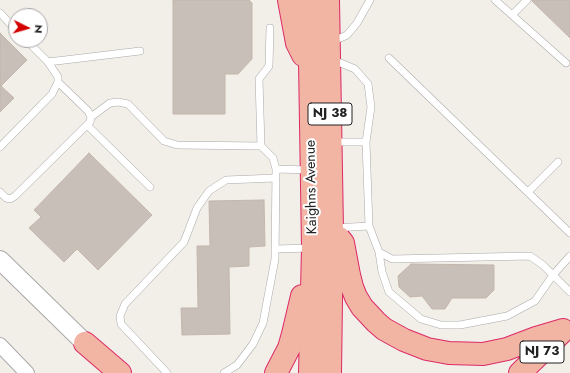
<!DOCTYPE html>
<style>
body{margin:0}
#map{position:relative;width:570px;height:373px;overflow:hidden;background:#f2efe9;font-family:Jost,sans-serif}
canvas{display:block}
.north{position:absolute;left:8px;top:8px;width:40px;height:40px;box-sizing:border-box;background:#fff;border:1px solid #a7a7a7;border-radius:50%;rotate:95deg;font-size:11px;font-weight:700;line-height:16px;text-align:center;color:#222}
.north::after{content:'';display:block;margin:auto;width:14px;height:18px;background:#d40000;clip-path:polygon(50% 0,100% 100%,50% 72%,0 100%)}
</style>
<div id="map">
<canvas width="570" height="373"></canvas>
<div class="north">N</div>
</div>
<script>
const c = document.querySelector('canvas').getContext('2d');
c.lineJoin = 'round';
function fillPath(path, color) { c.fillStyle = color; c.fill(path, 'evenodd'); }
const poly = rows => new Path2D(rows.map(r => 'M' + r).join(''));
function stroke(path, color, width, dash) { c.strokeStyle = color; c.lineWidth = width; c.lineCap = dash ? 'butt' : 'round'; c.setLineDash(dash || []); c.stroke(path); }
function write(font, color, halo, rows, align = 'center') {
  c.font = font + ' Jost,sans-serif'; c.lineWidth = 4; c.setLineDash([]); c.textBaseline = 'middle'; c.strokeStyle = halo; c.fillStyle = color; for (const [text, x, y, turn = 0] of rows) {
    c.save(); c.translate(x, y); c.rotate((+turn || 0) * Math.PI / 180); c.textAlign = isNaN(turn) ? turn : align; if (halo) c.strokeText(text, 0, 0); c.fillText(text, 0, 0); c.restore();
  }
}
const building = poly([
 [173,0,249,0,252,3,252,59,238,74,225,74,225,114,173,114,173,0],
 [532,0,570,0,570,38,532,1,532,0],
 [0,33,27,60,1,86,14,98,0,112,0,33],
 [89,153,152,215,98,270,77,249,64,262,29,228,41,217,34,210,89,153],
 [264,200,265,246,249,247,249,266,229,267,230,334,182,335,181,308,198,308,197,246,210,246,209,201,264,200],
 [411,264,494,265,494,290,486,298,452,298,445,309,432,309,422,296,410,297,399,287,398,276,411,264]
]);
fillPath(building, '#c7bfb8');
stroke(building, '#c4b6ab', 1);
const service = poly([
 [495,0,566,63],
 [0,13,16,30],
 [512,15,527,0],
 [331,42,347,35,357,23,370,0],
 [389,58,570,233],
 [331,59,355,69,368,84,371,107,366,142],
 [48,62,140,51],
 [91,117,110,103,118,102,128,104,131,107,164,141,177,145,261,146,273,158,276,169,275,259,263,323,253,344,237,365,224,373],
 [87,125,150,187],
 [332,142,366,142,369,226],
 [261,146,259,79,269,66,270,28],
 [0,147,52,94,58,82,58,77,48,62,26,40],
 [276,169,309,170],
 [0,192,6,198,10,199,15,196,90,122,91,117,88,111,58,82],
 [528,192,558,162],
 [334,228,369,226,379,252,392,259,530,256,543,265,570,292],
 [275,249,311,248],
 [379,252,382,272,389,292,421,319,441,325,460,325,507,316,535,301,553,275,570,256],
 [167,373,121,324,120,316,125,304,184,242,197,208,209,191,226,180,275,178]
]);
const minor = poly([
 [0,345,27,373]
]);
const tertiary = poly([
 [0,260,85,343]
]);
const trunk = poly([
 [289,0,297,43,303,55],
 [309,0,313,248,310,373],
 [328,0,332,228,330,373],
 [339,238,343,243,349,275,352,287,356,297,362,307,376,322,384,329,404,340,427,349,449,353,483,354,507,349,536,338,563,330],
 [85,343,120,373],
 [276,373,289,348,293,334,302,296],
 [520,373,562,332]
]);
stroke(service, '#a9a9a9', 8);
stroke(minor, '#a9a9a9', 16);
stroke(tertiary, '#a9a9a9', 20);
stroke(trunk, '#dc2a67', 24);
stroke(service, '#fff', 7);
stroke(minor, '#fff', 14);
stroke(tertiary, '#fff', 18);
stroke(trunk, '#f2b4a3', 22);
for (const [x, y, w] of [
 [330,114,44],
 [542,352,44]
]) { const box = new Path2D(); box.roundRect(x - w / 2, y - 11, w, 22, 3); c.fillStyle = '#fff'; c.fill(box); stroke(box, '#222', 1); }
write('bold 13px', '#222', null, [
 ["NJ 38",330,114],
 ["NJ 73",542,352]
]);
write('14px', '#222', '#fff', [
 ["Kaighns Avenue",312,187,-91]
]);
</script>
